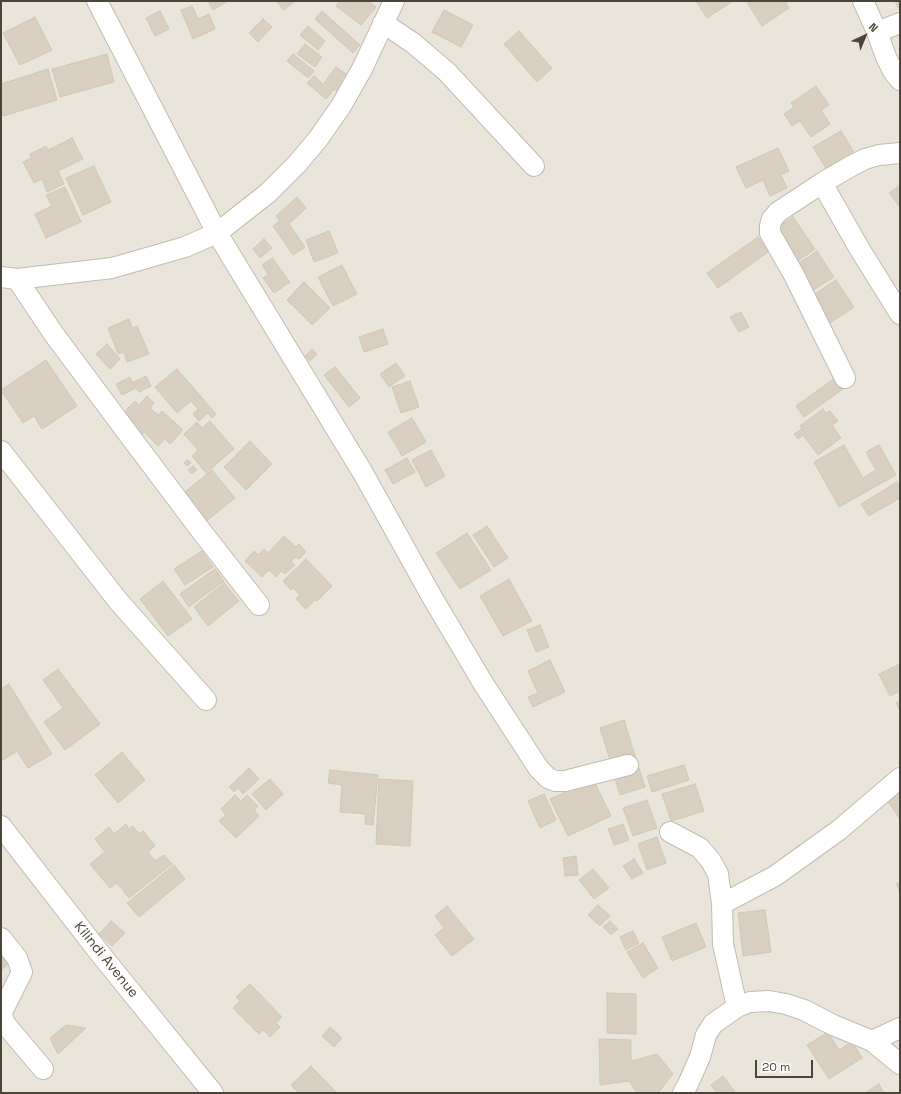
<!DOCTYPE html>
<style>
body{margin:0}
#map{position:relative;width:901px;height:1094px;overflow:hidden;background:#f6f3ec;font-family:"Space Grotesk",sans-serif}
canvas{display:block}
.frame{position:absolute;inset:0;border:2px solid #4b4439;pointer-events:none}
.north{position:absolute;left:845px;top:16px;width:40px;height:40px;-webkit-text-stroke:3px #fff;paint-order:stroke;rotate:44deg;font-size:11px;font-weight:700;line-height:16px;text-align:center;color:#4b4439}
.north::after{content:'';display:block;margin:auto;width:14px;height:18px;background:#4b4439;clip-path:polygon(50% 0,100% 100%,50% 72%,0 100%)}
.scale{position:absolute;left:755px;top:1060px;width:58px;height:18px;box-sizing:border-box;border:2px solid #4b4439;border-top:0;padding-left:5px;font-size:12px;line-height:14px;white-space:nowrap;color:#4b4439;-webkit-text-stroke:3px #fff;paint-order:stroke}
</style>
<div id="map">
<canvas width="901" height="1094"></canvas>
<div class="frame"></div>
<div class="north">N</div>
<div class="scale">20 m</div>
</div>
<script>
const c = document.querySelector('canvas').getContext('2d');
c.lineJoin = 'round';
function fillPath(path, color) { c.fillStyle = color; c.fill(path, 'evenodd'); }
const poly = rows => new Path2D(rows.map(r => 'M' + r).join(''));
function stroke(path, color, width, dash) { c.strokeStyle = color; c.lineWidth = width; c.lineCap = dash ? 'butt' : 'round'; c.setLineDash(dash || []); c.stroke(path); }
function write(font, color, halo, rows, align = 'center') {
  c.font = font + ' "Space Grotesk",sans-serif'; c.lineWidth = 3; c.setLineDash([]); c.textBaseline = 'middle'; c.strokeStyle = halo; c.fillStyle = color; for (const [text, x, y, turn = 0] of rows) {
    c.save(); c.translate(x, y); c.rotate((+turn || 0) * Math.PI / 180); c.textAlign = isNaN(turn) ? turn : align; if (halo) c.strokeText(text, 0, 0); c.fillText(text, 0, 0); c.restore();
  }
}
fillPath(poly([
 [1,1,900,1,900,1093,1,1093]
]), '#eae5da');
const building = poly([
 [208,1,228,1,213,10,208,1],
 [276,1,295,1,284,10,276,1],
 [340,1,368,1,376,7,361,25,336,6,340,1],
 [696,1,733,1,707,18,696,1],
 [746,1,785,1,789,8,762,26,746,1],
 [895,1,900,1,900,7,898,8,895,1],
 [192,6,198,19,209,14,215,29,193,39,181,10,192,6],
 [444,10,473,25,461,47,432,32,444,10],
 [160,11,169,29,155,36,146,18,160,11],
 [322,11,360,45,353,53,315,19,322,11],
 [35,17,52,50,20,65,3,33,35,17],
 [263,19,272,27,258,42,249,33,263,19],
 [308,26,325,41,318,50,300,35,308,26],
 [519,31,552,68,537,82,504,44,519,31],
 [305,44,322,57,315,67,297,54,305,44],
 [107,54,114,82,60,97,52,69,107,54],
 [293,54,314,71,308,78,287,61,293,54],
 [336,67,346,74,341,80,348,85,341,94,335,89,333,91,324,83,336,67],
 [48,69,57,100,3,116,1,110,1,84,48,69],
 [314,76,332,92,326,99,307,83,314,76],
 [816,86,829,105,821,110,830,124,811,137,800,121,792,126,784,114,794,107,791,103,816,86],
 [841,131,855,154,827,170,813,147,841,131],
 [72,138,83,159,58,171,64,184,47,192,42,179,34,183,23,162,31,158,30,154,46,146,48,150,72,138],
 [778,148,789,171,781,175,787,188,770,196,763,180,746,188,736,167,778,148],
 [94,166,111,202,83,215,66,178,94,166],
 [900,185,900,207,889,193,900,185],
 [65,187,81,222,46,238,35,214,52,206,46,195,65,187],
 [297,197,306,208,289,224,305,247,293,255,273,226,280,221,276,216,297,197],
 [793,217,815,249,795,263,773,230,793,217],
 [329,231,338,253,314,262,306,240,329,231],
 [758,237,768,252,718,288,707,273,758,237],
 [264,239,272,248,260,258,253,249,264,239],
 [817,251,834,277,810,292,793,267,817,251],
 [272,258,290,282,274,293,263,278,268,274,262,265,272,258],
 [342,265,357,294,333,306,318,277,342,265],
 [836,280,854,307,830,323,812,296,836,280],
 [304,282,330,308,312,325,287,300,304,282],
 [741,312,749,327,739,332,730,317,741,312],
 [129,319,132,328,137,326,149,354,127,362,124,352,118,354,108,328,129,319],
 [383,329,388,344,364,352,359,337,383,329],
 [107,344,120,359,110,369,96,354,107,344],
 [312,349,317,354,310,361,305,356,312,349],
 [46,360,77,406,42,429,34,416,23,423,1,390,46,360],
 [396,363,405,376,389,387,380,374,396,363],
 [335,367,360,398,349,407,324,375,335,367],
 [177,369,216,414,212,418,208,413,199,421,193,414,198,409,191,401,177,413,155,387,177,369],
 [839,375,847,386,804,417,796,406,839,375],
 [146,376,151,386,139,392,136,388,122,395,116,384,130,377,132,383,146,376],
 [410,381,419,407,401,413,392,387,410,381],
 [147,396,154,403,150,408,158,415,162,411,183,430,170,444,165,439,158,446,144,432,141,436,129,426,133,422,123,413,135,401,139,405,147,396],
 [823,409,826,413,830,411,838,421,832,425,841,438,818,455,803,435,798,439,794,434,802,429,800,426,823,409],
 [412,418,426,442,402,456,388,432,412,418],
 [210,421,234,449,206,473,192,456,198,450,184,434,197,422,202,428,210,421],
 [250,441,272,464,246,490,224,467,250,441],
 [844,445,863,478,876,470,866,452,879,445,896,475,839,507,814,462,844,445],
 [431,450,445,476,426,487,412,460,431,450],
 [407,458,415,472,393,484,385,470,407,458],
 [188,460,191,463,187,466,184,463,188,460],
 [193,466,197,470,192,474,188,470,193,466],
 [212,470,235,498,204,523,181,495,212,470],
 [897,482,900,487,900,498,869,516,861,504,897,482],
 [487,526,508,558,494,567,473,535,487,526],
 [467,533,491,570,460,589,436,553,467,533],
 [284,536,296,547,299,544,306,552,299,559,296,557,291,561,295,565,285,574,281,571,276,577,269,570,262,577,245,561,254,551,258,555,264,549,268,553,284,536],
 [202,551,213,567,185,585,174,569,202,551],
 [306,559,332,586,317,601,315,600,306,609,296,599,300,595,293,588,291,590,283,581,306,559],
 [215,569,224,581,189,607,180,594,215,569],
 [509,579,532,621,503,636,480,596,509,579],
 [163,581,192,619,168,636,140,599,163,581],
 [224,583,239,601,208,626,194,607,224,583],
 [540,625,549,647,536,652,527,630,540,625],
 [550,660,565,692,533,707,528,697,538,693,528,671,550,660],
 [900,664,900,691,890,696,879,674,900,664],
 [58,669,100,724,65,750,44,722,63,708,43,680,58,669],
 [9,684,52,754,28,768,17,751,1,761,1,689,9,684],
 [900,701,900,711,896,703,900,701],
 [624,720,635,756,611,763,600,728,624,720],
 [122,752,145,780,118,803,95,775,122,752],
 [638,765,645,787,620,795,613,772,638,765],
 [684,765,689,780,652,792,647,776,684,765],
 [249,768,259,779,243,794,238,788,234,792,229,787,249,768],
 [330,770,378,775,373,825,365,824,366,814,340,812,342,785,328,783,330,770],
 [270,779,283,794,266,810,252,794,270,779],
 [379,779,413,781,410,846,376,844,379,779],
 [593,779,611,816,568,836,550,799,593,779],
 [695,784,704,811,671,821,662,794,695,784],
 [900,787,900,819,885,797,900,787],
 [544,794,556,820,540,828,528,801,544,794],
 [235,795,241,801,247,795,258,806,254,810,259,816,236,838,219,821,226,815,221,809,235,795],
 [647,800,657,828,633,836,623,808,647,800],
 [126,824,129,829,133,826,139,834,143,831,155,846,148,852,155,861,164,855,172,864,129,898,117,883,110,888,90,864,105,852,95,839,109,827,114,834,126,824],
 [623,824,629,840,614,845,608,829,623,824],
 [657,837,666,863,647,870,638,844,657,837],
 [576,856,578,875,565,876,563,858,576,856],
 [634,859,643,873,632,879,623,866,634,859],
 [174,865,185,879,139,917,127,903,174,865],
 [593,869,609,888,594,899,579,880,593,869],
 [900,882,900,891,896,884,900,882],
 [598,905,610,916,600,926,588,915,598,905],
 [447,906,474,939,452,956,435,935,444,928,435,916,447,906],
 [765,910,771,952,743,956,738,913,765,910],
 [111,921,125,933,112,946,99,934,111,921],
 [610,921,618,929,611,935,603,927,610,921],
 [696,923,706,947,672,961,662,937,696,923],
 [633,931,639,943,626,950,620,937,633,931],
 [643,943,658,968,643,978,627,952,643,943],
 [1,950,11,962,1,970,1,950],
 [250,984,282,1017,276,1023,280,1027,270,1037,263,1030,259,1034,233,1008,240,1001,236,997,250,984],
 [607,993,636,994,636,1034,607,1033,607,993],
 [66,1025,86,1028,58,1054,50,1038,66,1025],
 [330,1027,342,1038,334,1047,322,1036,330,1027],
 [828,1032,839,1050,852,1042,862,1058,829,1079,807,1045,828,1032],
 [599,1039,631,1040,631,1061,657,1054,673,1074,658,1093,637,1093,629,1081,600,1085,599,1039],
 [311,1066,337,1093,299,1093,291,1085,311,1066],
 [723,1076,736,1093,717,1093,711,1085,723,1076],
 [879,1084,884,1093,865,1093,879,1084]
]);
fillPath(building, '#d8cfc1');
stroke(building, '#d3c7b4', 1);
const minor = poly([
 [97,1,217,233,363,473,432,597,483,683,539,769,548,778,555,781,565,781,628,765],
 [863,1,877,32,886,57,893,71,900,80],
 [383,23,413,43,447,72,534,166],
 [877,32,900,23],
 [822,183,859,248,900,314],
 [1,277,17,279,112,268,185,247,217,233,268,193,297,164,318,139,341,106,362,69,394,1],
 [17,279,53,333,129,435,202,532,259,605],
 [845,378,794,275,770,233,770,226,772,219,778,212,822,183,853,165,865,159,879,155,900,153],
 [1,451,119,602,206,700],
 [1,826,102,956,213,1093],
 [670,832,700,848,711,861,718,874,722,904,723,944,737,1007],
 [722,904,775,876,839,830,900,778],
 [1,938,17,958,22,972,1,1014,6,1025,43,1069],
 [872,1041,900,1028],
 [683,1093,688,1084,700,1057,706,1035,713,1024,737,1007,750,1002,769,1001,786,1004,804,1010,833,1025,872,1041,900,1064]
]);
stroke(minor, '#c2bbae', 22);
stroke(minor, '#fff', 20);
write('14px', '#4b4439', '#fff', [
 ["Kilindi Avenue",106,960,51]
]);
</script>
